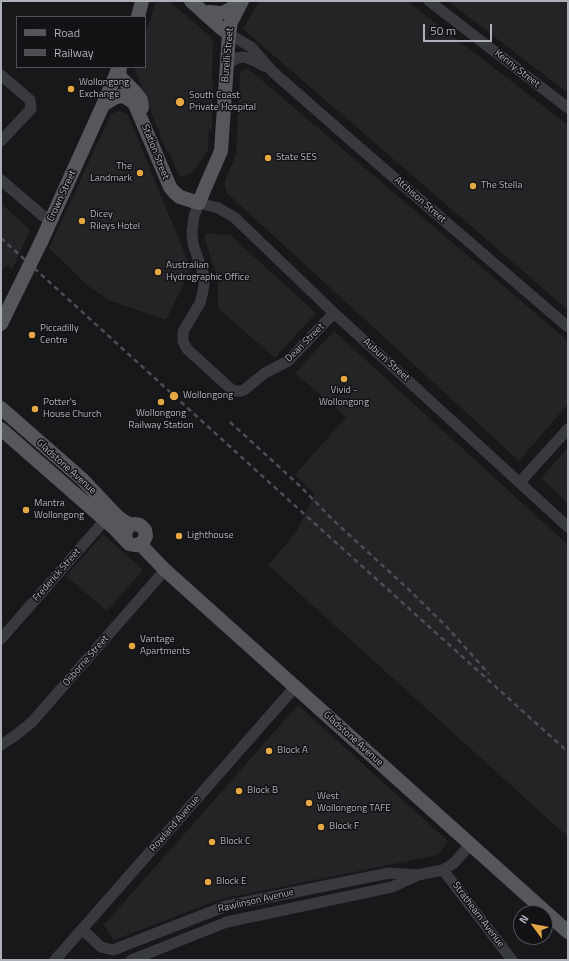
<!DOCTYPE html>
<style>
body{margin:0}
#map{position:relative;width:569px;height:961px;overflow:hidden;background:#18181a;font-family:"Titillium Web",sans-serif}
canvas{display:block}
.frame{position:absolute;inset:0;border:2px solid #abb0b9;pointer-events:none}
.legend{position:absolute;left:16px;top:16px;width:130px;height:52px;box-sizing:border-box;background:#131315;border:1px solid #505257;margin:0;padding:5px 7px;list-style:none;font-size:12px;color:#abb0b9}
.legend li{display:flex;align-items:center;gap:8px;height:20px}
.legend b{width:20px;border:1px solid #505257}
.north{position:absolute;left:513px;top:905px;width:40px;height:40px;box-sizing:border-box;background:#131315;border:1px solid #505257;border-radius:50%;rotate:302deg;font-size:11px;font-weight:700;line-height:16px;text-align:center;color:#abb0b9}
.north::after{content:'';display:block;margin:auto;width:14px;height:18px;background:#e6a844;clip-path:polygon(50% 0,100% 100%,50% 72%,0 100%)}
.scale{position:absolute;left:423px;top:24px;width:69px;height:18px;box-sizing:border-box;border:2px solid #abb0b9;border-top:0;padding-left:5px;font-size:12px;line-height:14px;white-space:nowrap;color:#abb0b9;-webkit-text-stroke:3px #131315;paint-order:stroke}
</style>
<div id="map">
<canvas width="569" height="961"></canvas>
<div class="frame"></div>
<ul class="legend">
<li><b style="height:5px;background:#55575d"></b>Road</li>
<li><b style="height:5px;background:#4c4e53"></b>Railway</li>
</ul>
<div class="north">N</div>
<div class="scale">50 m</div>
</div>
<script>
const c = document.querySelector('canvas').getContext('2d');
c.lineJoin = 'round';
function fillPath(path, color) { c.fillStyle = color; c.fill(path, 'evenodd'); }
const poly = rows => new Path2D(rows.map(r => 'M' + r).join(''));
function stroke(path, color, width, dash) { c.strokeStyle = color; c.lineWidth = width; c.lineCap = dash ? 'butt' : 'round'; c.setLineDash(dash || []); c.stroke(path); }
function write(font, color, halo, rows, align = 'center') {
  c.font = font + ' "Titillium Web",sans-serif'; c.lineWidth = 3; c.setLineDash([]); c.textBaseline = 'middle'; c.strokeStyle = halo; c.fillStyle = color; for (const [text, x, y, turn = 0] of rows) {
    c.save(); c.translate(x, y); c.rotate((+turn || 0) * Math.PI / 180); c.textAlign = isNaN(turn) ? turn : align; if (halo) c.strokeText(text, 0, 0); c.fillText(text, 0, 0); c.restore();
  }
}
fillPath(poly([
 [156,1,169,1,211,37,213,42,212,79,213,79,212,130,209,129,208,150,193,172,186,176,180,176,177,172,169,152,167,153,134,67,145,67,145,35],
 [259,1,407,1,568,125,568,310,243,29],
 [448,1,568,1,568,90,567,89,565,91],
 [244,69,248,69,251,71,568,341,568,404,519,461,227,193,225,187,225,180,236,155,240,73,241,71],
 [120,111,128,115,191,269,166,320,111,301,88,286,49,248,111,114],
 [1,203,30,230,12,270,8,265,1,270],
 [205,233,230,235,316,313,275,358,218,308,218,281,205,239],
 [334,331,568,545,568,837,268,565,297,531,315,494,295,475,346,417,295,373],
 [568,448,568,503,541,478],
 [103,534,143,570,107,611,66,576],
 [298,705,448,841,438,855,221,899,114,940,104,925]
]), '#242427');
stroke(poly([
 [429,1,568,108],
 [229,34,251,47,273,72,362,150,568,327],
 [227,64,237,58,244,57,255,61,264,66],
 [1,75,30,100,31,109,1,141],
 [1,180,50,222],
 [334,313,288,361,265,373,244,390,241,391,236,391,231,389,187,349,183,341,183,332,185,328,200,303,203,291,204,284,203,273,193,244,192,232,194,216,199,203,218,208,234,217,334,313,568,527],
 [520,482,568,429],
 [1,639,105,520,111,516],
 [1,745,16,735,32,722,165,570],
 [443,870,512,960],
 [82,929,101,947,113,950,226,906,389,873,418,875],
 [55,960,295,687],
 [131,960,227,922,392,887,418,875,443,870,454,863,470,845]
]), '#393a3f', 11);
stroke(poly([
 [191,1,221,28,229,34],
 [204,13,210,12,220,13,225,12,235,6,240,1],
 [138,17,142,1],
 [120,67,119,73,121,78,136,93,141,100,142,108],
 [103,105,114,98,121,96,125,97,133,102,136,107,170,187,174,192,180,197,199,203,204,190,221,151,229,34,231,22,242,1],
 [41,242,103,105,119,67],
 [1,324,18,289],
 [1,408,82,479,117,516,122,520,131,525],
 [1,429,114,528,129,544,134,545,137,545,143,542,146,536,145,530,140,525,134,524,131,525,128,527,125,533,126,539],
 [140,544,165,570,568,932]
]), '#55575d', 14);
stroke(poly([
 [1,238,271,484,568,752],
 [230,422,300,486,333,520,406,587,445,625,489,674]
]), '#4c4e53', 2.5, [5, 4]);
stroke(poly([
 [18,289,41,242]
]), '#55575d', 14);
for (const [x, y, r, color] of [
 [71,89,4,"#e6a844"],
 [180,102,5,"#e6a844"],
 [268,158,4,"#e6a844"],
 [140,173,4,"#e6a844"],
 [473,186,4,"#e6a844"],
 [82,221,4,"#e6a844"],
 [158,272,4,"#e6a844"],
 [32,335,4,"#e6a844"],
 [344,379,4,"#e6a844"],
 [174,396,5,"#e6a844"],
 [161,402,4,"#e6a844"],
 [35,409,4,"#e6a844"],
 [26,510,4,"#e6a844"],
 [179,536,4,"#e6a844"],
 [132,646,4,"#e6a844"],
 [269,751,4,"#e6a844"],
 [239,791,4,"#e6a844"],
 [309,803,4,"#e6a844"],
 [321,827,4,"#e6a844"],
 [212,842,4,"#e6a844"],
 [208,882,4,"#e6a844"]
]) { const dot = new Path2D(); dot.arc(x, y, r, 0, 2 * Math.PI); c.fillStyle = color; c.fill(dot); stroke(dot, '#131315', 1.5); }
write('10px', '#abb0b9', '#131315', [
 ["Burelli Street",228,55,-85],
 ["Kenny Street",517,69,38],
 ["Station Street",155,152,68],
 ["Crown Street",62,196,-65],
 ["Atchison Street",420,200,41],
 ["Dean Street",305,343,-45],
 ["Auburn Street",386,360,42],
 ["Gladstone Avenue",66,467,42],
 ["Frederick Street",57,575,-49],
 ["Osborne Street",86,661,-49],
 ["Gladstone Avenue",353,739,42],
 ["Rowland Avenue",175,824,-49],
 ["Rawlinson Avenue",256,901,-13],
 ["Strathearn Avenue",478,915,53]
]);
write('10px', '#abb0b9', '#131315', [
 ["Wollongong",79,83],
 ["Exchange",79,95],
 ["South Coast",189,96],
 ["Private Hospital",189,108],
 ["State SES",276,158],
 ["The",132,167,"right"],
 ["Landmark",132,179,"right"],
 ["The Stella",481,186],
 ["Dicey",90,215],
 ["Rileys Hotel",90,227],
 ["Australian",166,266],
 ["Hydrographic Office",166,278],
 ["Piccadilly",40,329],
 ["Centre",40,341],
 ["Vivid -",344,391,"center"],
 ["Wollongong",344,403,"center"],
 ["Wollongong",183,396],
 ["Potter's",43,403],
 ["House Church",43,415],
 ["Wollongong",161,414,"center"],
 ["Railway Station",161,426,"center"],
 ["Mantra",34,504],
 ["Wollongong",34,516],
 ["Lighthouse",187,536],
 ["Vantage",140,640],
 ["Apartments",140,652],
 ["Block A",277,751],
 ["Block B",247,791],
 ["West",317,797],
 ["Wollongong TAFE",317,809],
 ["Block F",329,827],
 ["Block C",220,842],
 ["Block E",216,882]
], 'left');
</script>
